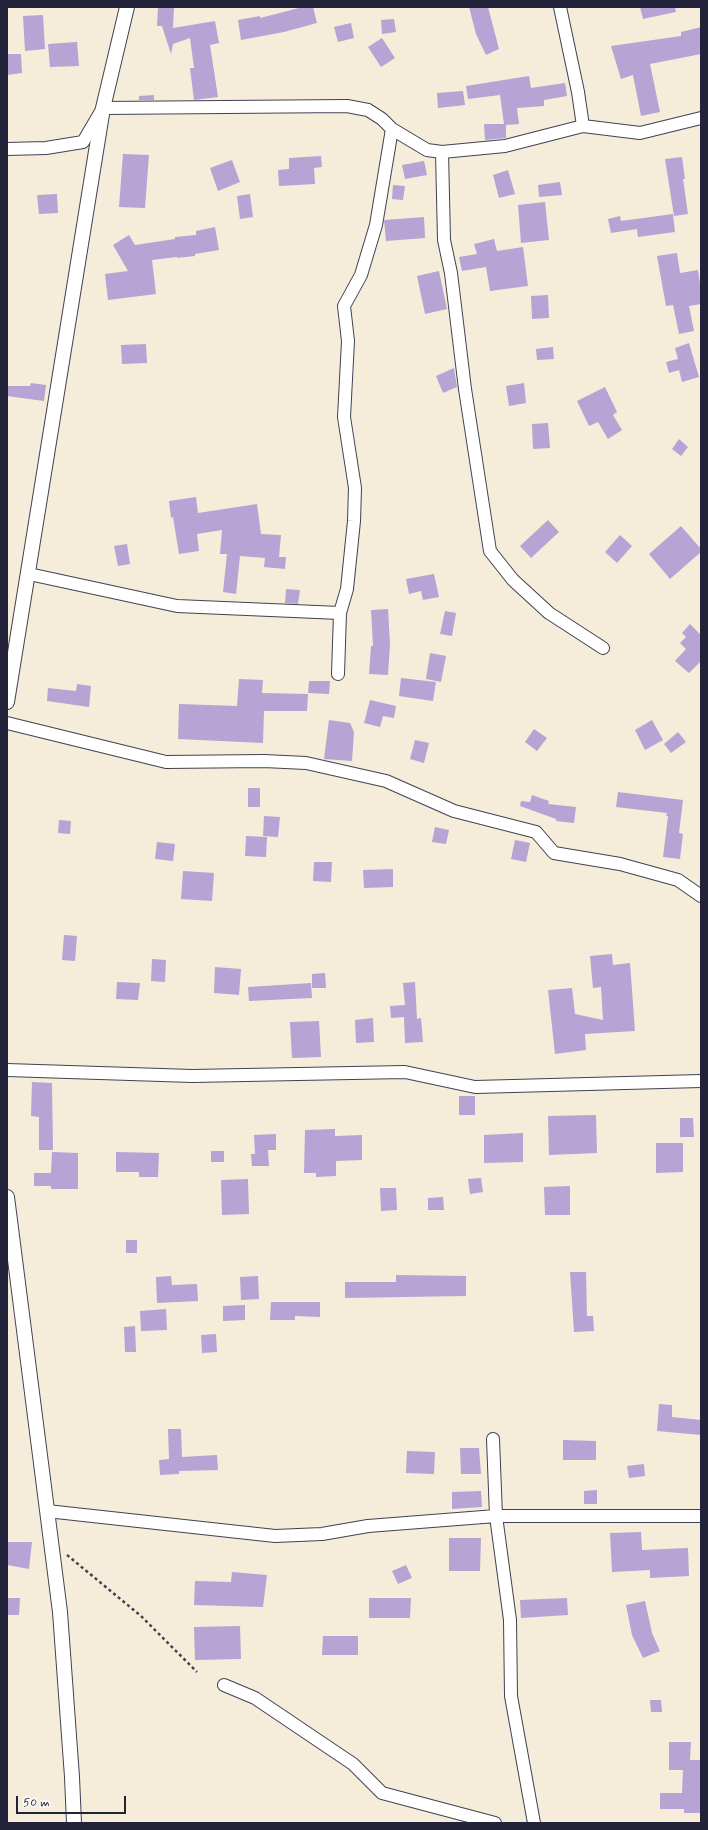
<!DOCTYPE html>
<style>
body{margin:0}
#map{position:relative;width:708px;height:1830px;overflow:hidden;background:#f5edd9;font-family:Mynerve,sans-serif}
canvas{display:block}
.frame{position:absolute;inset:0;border:8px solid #22223b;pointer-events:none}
.scale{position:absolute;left:16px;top:1796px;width:110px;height:18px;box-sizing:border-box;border:2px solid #22223b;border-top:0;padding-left:5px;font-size:12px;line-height:14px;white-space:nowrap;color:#22223b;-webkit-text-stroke:3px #fdfcf7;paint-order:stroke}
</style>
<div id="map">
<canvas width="708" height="1830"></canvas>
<div class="frame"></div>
<div class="scale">50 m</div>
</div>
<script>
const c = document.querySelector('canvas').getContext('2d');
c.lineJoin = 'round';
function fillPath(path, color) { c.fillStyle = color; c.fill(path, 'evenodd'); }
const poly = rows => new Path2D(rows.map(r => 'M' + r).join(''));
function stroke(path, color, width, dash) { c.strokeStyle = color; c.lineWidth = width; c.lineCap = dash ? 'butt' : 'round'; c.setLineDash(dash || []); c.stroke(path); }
fillPath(poly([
 [158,7,174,7,173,28,215,21,219,43,210,45,218,97,194,100,190,68,194,68,190,38,173,44,171,54,162,26,157,26],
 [303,7,313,7,317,23,284,32,241,40,238,20,260,16,260,18],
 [469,7,488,7,499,49,486,55,476,34],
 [640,7,675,7,676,12,643,19],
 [43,15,45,49,25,51,23,16],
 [394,19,396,32,382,34,381,20],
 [351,23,354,38,338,42,334,27],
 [701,27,701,54,650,64,660,112,641,116,633,75,621,79,611,46,681,36,681,32],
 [382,38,395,58,381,67,368,47],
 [77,42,79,66,50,67,48,44],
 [7,54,21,54,22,73,7,75],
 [529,76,531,88,565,83,567,96,544,100,544,106,517,108,519,124,506,125,506,138,485,140,484,124,504,124,500,95,468,99,466,86],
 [463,91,465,105,438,108,437,93],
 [154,95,154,100,139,100,139,96],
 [123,154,149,155,145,208,119,207],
 [321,156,322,167,314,168,315,184,279,186,278,170,289,169,289,158],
 [682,157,685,179,683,179,688,214,674,216,665,159],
 [232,160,240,182,218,191,210,168],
 [424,161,427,175,405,179,402,165],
 [508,170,515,194,499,198,493,175],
 [560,182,562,195,539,197,538,185],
 [393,185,405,186,403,200,392,199],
 [57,194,58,213,39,214,37,195],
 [250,194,253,217,240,219,237,196],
 [545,202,549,240,521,243,518,205],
 [673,214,675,232,638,237,637,229,611,233,608,219,620,216,621,221],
 [424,217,425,238,386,241,384,220],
 [215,227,219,250,195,254,195,256,177,258,177,257,152,260,156,294,108,300,105,274,128,271,113,245,129,235,135,245,175,239,175,237,196,235,196,231],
 [494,239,497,251,523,247,528,286,490,291,486,267,462,271,459,257,477,254,474,244],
 [677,253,680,273,698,270,701,291,701,304,689,306,694,331,679,334,673,305,666,306,657,256],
 [439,271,447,309,425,314,417,276],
 [548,295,549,318,532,319,531,296],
 [689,343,699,377,682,382,679,370,669,373,666,362,678,359,675,348],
 [146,344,147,363,122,364,121,345],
 [553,347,554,359,537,360,536,349],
 [454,368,457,387,443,393,436,376],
 [31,383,46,385,44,401,7,396,7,386,30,386],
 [524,383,526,403,509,406,506,386],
 [605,387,617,412,613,415,622,430,608,439,598,422,589,426,577,401],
 [548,423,550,448,533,449,532,424],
 [679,439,688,447,681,456,672,449],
 [196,497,198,513,257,504,261,534,281,535,279,557,286,557,285,569,264,567,265,558,240,556,236,594,223,592,227,554,220,554,222,530,197,534,199,551,179,554,173,517,171,518,169,501],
 [548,520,559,532,531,558,520,546],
 [681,526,701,549,701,552,670,579,649,554],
 [620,535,632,546,617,563,605,552],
 [127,544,130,564,118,566,114,546],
 [434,574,439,597,423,600,421,591,409,594,406,579],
 [286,589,300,590,298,604,285,603],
 [388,609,390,644,388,675,369,674,371,646,373,646,371,610],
 [445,611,456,613,452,636,440,634],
 [690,624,701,635,701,661,689,673,675,661,686,649,680,643,686,637,682,633],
 [430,653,446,656,441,682,426,679],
 [401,678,436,682,433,701,399,696],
 [239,679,263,680,262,693,308,694,307,711,264,711,263,743,178,739,179,704,237,706],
 [309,681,330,681,329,694,308,693],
 [77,684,91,686,89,707,47,701,48,688,76,691],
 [370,700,396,706,394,718,383,716,380,727,364,723],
 [329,720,350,723,354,732,352,761,324,759],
 [652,720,663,740,645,750,635,730],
 [534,729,547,738,537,751,525,742],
 [678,732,686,742,671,753,664,744],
 [415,740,429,743,424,763,410,759],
 [248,788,260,788,260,807,248,807],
 [618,792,683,800,679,833,683,834,680,859,663,857,668,816,666,816,667,813,616,807],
 [532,795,549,801,548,804,576,807,574,823,556,821,556,819,520,806,521,801,530,802],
 [264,816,280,817,278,837,263,836],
 [59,820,71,821,70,834,58,833],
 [435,827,449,830,446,844,432,842],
 [246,836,267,837,266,857,245,856],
 [515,840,530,843,526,862,511,859],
 [157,842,175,844,173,861,155,859],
 [314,862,332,862,331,882,313,881],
 [393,869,393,887,364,888,363,870],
 [183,871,214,873,212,901,181,899],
 [64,935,77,936,75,961,62,960],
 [612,954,613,965,630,963,635,1031,585,1034,586,1050,555,1054,548,990,572,988,575,1014,603,1020,601,987,593,988,590,956],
 [152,959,166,960,165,982,151,981],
 [215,967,241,969,239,995,214,993],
 [325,973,326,988,312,988,312,974],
 [117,982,140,983,138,1000,116,999],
 [415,982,417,1019,421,1018,423,1042,405,1043,404,1017,391,1018,390,1006,405,1005,403,983],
 [311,983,312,998,249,1001,248,987],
 [373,1018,374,1042,356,1043,355,1020],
 [319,1021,321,1057,292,1058,290,1022],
 [32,1082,52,1083,53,1150,39,1150,39,1117,31,1116],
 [459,1096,475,1096,475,1115,459,1115],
 [596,1115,597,1153,549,1155,548,1116],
 [680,1118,693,1118,694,1137,680,1137],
 [335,1129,335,1136,362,1135,362,1160,336,1161,336,1176,316,1177,316,1173,304,1173,305,1130],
 [523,1133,523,1162,484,1163,484,1135],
 [276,1134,276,1150,268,1150,269,1166,252,1166,251,1154,255,1154,254,1135],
 [656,1143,683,1143,683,1172,656,1173],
 [211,1151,224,1151,224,1162,211,1162],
 [52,1152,78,1153,78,1189,51,1189,51,1186,34,1186,34,1173,51,1173],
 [116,1152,159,1153,158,1177,139,1177,139,1172,116,1172],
 [481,1178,483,1192,470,1194,468,1179],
 [248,1179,249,1214,222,1215,221,1180],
 [570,1186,570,1215,545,1215,544,1187],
 [380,1188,396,1188,397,1210,381,1211],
 [443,1197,444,1210,428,1210,428,1198],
 [126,1240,137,1240,137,1253,126,1253],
 [570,1272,586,1272,587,1316,593,1316,594,1331,574,1332],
 [396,1275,466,1276,466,1296,345,1298,345,1282,396,1282],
 [171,1276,172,1285,197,1284,198,1301,157,1303,156,1277],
 [258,1276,259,1299,241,1300,240,1277],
 [271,1302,320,1302,320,1317,295,1316,295,1320,270,1320],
 [245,1305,245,1320,223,1321,223,1306],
 [166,1309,167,1330,141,1331,140,1311],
 [135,1326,136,1352,125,1352,124,1327],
 [216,1334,217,1352,202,1353,201,1335],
 [659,1404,672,1405,672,1417,701,1420,701,1435,657,1431],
 [168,1429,181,1429,182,1457,217,1455,218,1470,179,1471,179,1474,160,1475,159,1460,169,1459],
 [563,1440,596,1441,596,1460,563,1460],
 [460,1448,479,1448,481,1474,461,1474],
 [407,1451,435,1452,434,1474,406,1473],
 [644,1464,645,1476,629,1478,627,1466],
 [597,1490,597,1504,584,1504,584,1491],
 [481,1491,482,1507,452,1509,452,1492],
 [641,1532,642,1550,688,1548,689,1576,650,1578,650,1570,612,1572,610,1533],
 [449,1538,481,1538,480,1571,449,1571],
 [7,1542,32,1542,29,1569,7,1565],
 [406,1565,412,1578,398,1584,392,1571],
 [232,1572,267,1575,263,1607,194,1605,195,1581,231,1582],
 [7,1598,20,1598,19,1615,7,1615],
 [369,1598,411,1598,410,1618,369,1618],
 [567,1598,568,1615,521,1618,520,1600],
 [645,1601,652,1633,660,1651,643,1658,632,1635,626,1605],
 [240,1626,241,1659,195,1660,194,1627],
 [323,1636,358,1636,358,1655,322,1655],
 [650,1700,661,1700,662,1712,651,1712],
 [669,1742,691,1742,690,1760,701,1760,701,1813,684,1813,684,1809,660,1809,660,1793,682,1793,683,1770,669,1770]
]), '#b5a4d4');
const minor = poly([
 [560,7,578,92,583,126],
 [7,149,46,148,83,142,103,108,347,106,368,110,382,119,392,129,427,150,442,152,505,146,583,126,640,133,701,118],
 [442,152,444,240,451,273,465,389,490,551,513,580,549,613,603,648],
 [29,574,177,606,340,613],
 [338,674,340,613,347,589,354,521,355,488,344,417,348,341,344,306,361,275,376,225,392,129],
 [7,723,166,762,264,761,306,763,386,781,454,811,536,832,554,853,620,864,678,880,701,896],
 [7,1070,192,1076,405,1072,475,1087,701,1081],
 [493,1439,496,1516,510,1620,511,1696,534,1823],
 [47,1511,275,1536,322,1534,368,1526,496,1516,701,1516],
 [224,1685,255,1698,353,1764,382,1793,495,1823]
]);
const tertiary = poly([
 [7,702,103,108,127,7],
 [7,1197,60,1612,72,1777,74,1823]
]);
stroke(minor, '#424053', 14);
stroke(tertiary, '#424053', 16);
stroke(poly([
 [67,1555,141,1616,197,1672]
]), '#424053', 2.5, [3, 3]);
stroke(minor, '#fff', 12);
stroke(tertiary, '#fff', 14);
</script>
